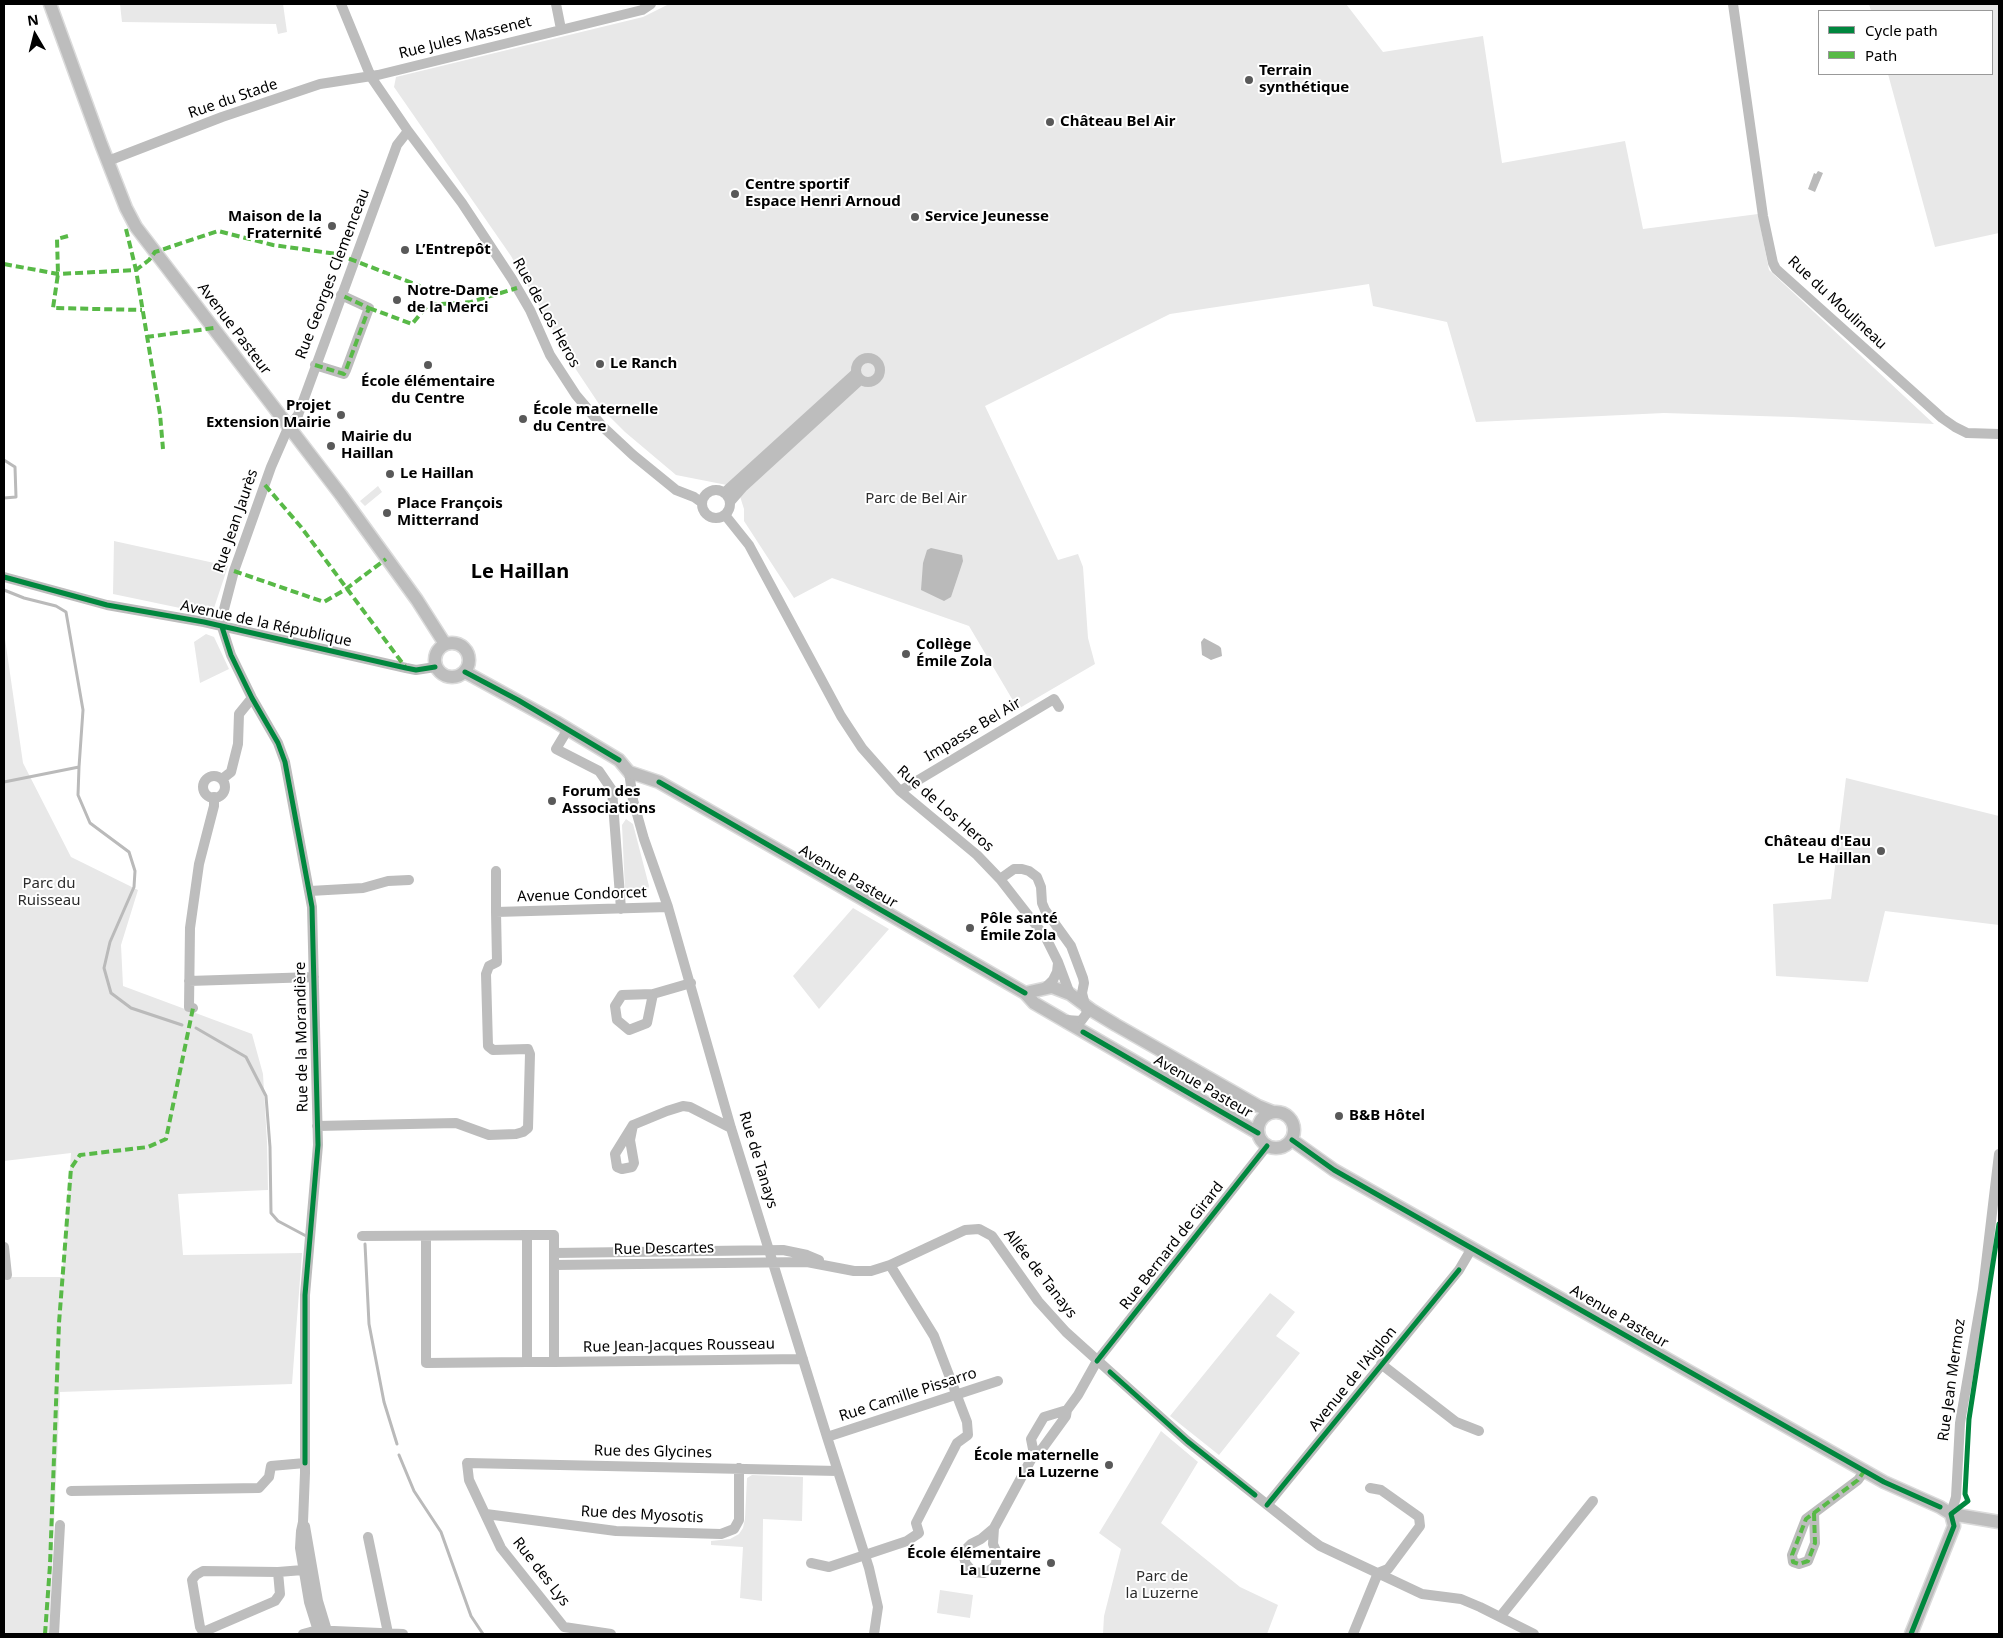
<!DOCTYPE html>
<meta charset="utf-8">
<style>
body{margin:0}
#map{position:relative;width:2003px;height:1638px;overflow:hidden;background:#fff;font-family:"Noto Sans",sans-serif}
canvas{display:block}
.frame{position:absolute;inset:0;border:5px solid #000;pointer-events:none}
.legend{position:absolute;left:1818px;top:10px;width:175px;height:65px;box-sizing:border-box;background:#fff;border:1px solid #999;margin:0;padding:6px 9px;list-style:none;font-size:15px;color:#000}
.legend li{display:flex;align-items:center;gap:10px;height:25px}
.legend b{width:25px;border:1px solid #999}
.north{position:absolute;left:10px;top:10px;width:50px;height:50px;-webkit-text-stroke:4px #fff;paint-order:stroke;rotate:352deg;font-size:14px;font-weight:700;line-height:20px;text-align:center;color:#000}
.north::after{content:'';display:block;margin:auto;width:18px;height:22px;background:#000;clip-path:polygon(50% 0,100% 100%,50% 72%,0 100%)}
</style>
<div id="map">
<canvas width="2003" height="1638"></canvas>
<div class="frame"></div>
<ul class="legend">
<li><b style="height:6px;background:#00873e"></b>Cycle path</li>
<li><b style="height:6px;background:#58b947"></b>Path</li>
</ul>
<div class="north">N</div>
</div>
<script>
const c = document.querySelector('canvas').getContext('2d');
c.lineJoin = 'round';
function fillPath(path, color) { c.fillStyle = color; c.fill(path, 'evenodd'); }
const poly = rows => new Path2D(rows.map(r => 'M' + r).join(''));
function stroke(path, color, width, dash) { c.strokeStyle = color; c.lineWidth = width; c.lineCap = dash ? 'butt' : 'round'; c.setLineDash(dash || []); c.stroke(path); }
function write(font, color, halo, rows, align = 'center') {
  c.font = font + ' "Noto Sans",sans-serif'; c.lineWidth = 4; c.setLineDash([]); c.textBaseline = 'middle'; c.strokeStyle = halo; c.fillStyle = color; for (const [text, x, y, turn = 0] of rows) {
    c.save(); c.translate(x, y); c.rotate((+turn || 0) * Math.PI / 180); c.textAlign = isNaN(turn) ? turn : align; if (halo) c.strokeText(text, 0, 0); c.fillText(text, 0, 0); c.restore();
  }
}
fillPath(poly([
 [120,4,283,4,287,32,278,34,276,24,122,22],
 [669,4,1346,4,1383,52,1483,36,1502,163,1625,141,1643,229,1758,214,1769,270,1934,424,1792,417,1664,413,1476,422,1447,322,1373,306,1369,284,1170,314,985,406,1058,560,1078,554,1083,567,1088,638,1095,664,1018,709,969,626,832,578,794,598,744,521,744,509,737,487,676,475,625,432,603,410,569,359,511,256,394,87,396,77,643,17],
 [1869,4,1999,4,1999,233,1935,247,1888,74,1992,74,1992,11,1871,11],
 [378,486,382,492,365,506,360,501],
 [114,541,228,566,214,608,204,613,113,594],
 [4,632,23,763,71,857,138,890,121,945,123,986,252,1034,263,1074,267,1142,268,1190,178,1194,183,1255,302,1253,292,1384,60,1392,49,1634,4,1634,4,1277,62,1277,71,1153,4,1161],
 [206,634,214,637,229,669,200,683,194,642],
 [1846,778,1999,816,1999,925,1885,911,1868,982,1776,976,1773,904,1831,899],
 [626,819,633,824,649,886,645,898,631,899,625,890,622,825],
 [853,908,889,929,819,1009,793,976],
 [1270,1293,1295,1312,1276,1336,1300,1353,1219,1455,1170,1416],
 [1161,1431,1198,1462,1161,1523,1240,1587,1278,1605,1267,1634,1103,1634,1104,1616,1121,1549,1099,1533],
 [752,1475,803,1477,802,1521,763,1519,762,1601,740,1598,743,1547,711,1545,711,1541,730,1539,739,1534,743,1528,745,1519,747,1478],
 [940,1590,973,1595,970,1618,937,1613]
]), '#e8e8e8');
fillPath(poly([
 [1818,171,1823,173,1815,192,1808,189,1814,173,1816,174],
 [931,548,962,555,963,561,951,597,944,601,921,590,923,563,927,550],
 [1204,638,1219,646,1221,648,1222,656,1211,660,1202,655,1201,642]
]), '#bababa');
stroke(poly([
 [4,460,15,467,16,497,4,498],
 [4,590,24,598,56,606,66,612,83,710,79,767,4,782],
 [79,767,78,795,90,823,129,852,135,871,134,887,110,942,104,968,111,993,131,1008,182,1025],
 [196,1028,246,1057,266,1096,270,1147,271,1213,278,1221,308,1237],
 [365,1244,369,1324,384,1402,397,1444],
 [399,1455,414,1491,441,1532,471,1616,483,1634]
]), '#bababa', 3);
const major = poly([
 [50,4,101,144,126,208,136,227,341,495,417,600,445,644],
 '435 660a17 17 0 1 1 34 0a17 17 0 1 1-34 0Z',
 [465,672,556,722,619,760,629,772,659,782,792,858,1025,993,1034,1003,1258,1133],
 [1025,993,1052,987,1070,994,1093,1011,1116,1025,1258,1106,1273,1112],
 '1258 1130a18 18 0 1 1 36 0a18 18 0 1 1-36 0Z',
 [1292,1140,1334,1170,1884,1482,1940,1507,1951,1514,1999,1522],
 [1911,1634,1954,1526,1951,1514]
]);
stroke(major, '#dbdbdb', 15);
stroke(poly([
 [341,4,371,77,408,131,462,203,512,279,530,310,550,355,576,395,603,427,633,455,676,490,694,497,701,502],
 [556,4,561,29],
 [1733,4,1763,216,1773,263,1776,269,1942,418,1955,427,1967,433,1999,434],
 [108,161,222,117,320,84,378,75,642,10,651,4],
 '856 370a12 12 0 1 1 24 0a12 12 0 1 1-24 0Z',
 [315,365,344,374,346,370,369,308,341,295],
 '702 504a14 14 0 1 1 28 0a14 14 0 1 1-28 0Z',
 [724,493,856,373],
 [730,502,743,487,860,380],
 [725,515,749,545,841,716,862,748,900,791,977,855,1000,879,1046,938,1058,962,1070,994],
 [4,577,107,605,204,622,406,668,416,670,435,667],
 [568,729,556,749,599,771,612,790,621,909],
 [629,772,633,800,644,839,668,907,731,1128,827,1437,869,1568,878,1607,874,1634],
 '203 787a11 11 0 1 1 22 0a11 11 0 1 1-22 0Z',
 [222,779,231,772,238,744,239,714,252,698],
 [900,791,1054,699,1059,707],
 [496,871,496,912],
 [1000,879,1014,869,1022,869,1029,871,1037,877,1041,887,1042,903,1045,910,1071,946,1083,978,1084,983,1082,993,1087,1013,1081,1021,1066,1020],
 [310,891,363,888,388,881,409,880],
 [189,981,314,977],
 [1046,987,1053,980,1057,972,1058,963],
 [653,994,647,1023,629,1030,617,1020,615,1006,622,995,653,994,691,983],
 [193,1008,189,1007,190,928,199,864,214,806,214,797],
 [633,1125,630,1140,634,1163,632,1167,622,1169,617,1167,615,1154,633,1125,667,1111,683,1106,690,1107,731,1128],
 [317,1126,456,1123,489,1135,516,1134,523,1132,528,1128,530,1054,528,1049,493,1050,488,1046,486,974,489,966,497,962,496,912,668,907],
 [527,1235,554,1235,554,1362,527,1362,527,1235],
 [362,1236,527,1235],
 [426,1237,426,1363,527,1362],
 [4,1247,7,1275],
 [554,1253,783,1250,807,1255,819,1260],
 [554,1265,807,1262,854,1271,871,1271,890,1265,965,1230,979,1229,992,1236,1038,1301,1066,1332,1187,1441,1309,1538,1320,1546,1422,1594,1461,1599,1480,1607,1534,1634],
 [554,1362,803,1359],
 [1381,1364,1456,1422,1479,1431],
 [827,1437,998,1381],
 [1034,1454,1031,1439,1044,1417,1067,1410],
 [1370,1488,1381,1490,1419,1517,1420,1526,1388,1569,1378,1573],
 [71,1491,259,1488,269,1477,271,1466,305,1463],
 [1267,1505,1459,1270,1472,1248],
 [1814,1513,1815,1543,1808,1561,1799,1564,1793,1562,1792,1555,1806,1519,1858,1480,1865,1470],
 [486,1514,616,1531,721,1534,734,1529,739,1520,739,1468],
 [1951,1514,1956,1497,1960,1423,1983,1289,1999,1154],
 [305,1526,318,1601,328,1634],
 [994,1528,1034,1454,1042,1449,1066,1416,1067,1410,1078,1395,1097,1361,1267,1146],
 [994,1528,993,1544,997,1553,996,1564,993,1568,984,1573,973,1572,966,1564,964,1558,967,1548,971,1544,981,1539,994,1528],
 [368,1537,388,1633],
 [811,1563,829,1567,907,1541,919,1533,916,1523,957,1443,968,1435,967,1422,934,1336,890,1265],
 [278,1572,280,1594,275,1601,203,1632,200,1627,192,1580,196,1575,203,1571,278,1572,303,1570],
 [1500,1617,1593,1501],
 [54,1634,60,1525],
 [303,1634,314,1631,334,1631,403,1634],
 [319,1634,309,1602,300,1548,301,1531,303,1522,305,1473,305,1295,318,1145,312,907,285,762,278,743,252,698,231,655,222,627,223,613,234,571,271,467,288,428,298,415,397,145,408,131],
 [611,1634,564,1627,501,1548,469,1480,467,1463,838,1471],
 [1353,1634,1378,1573]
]), '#bdbdbd', 10);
stroke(major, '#bdbdbd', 12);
stroke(poly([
 [126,229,136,270,160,414,163,449],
 [68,236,57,239,58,274,53,308,142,310],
 [4,264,58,274,136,270,149,260,155,252,218,231,273,245,337,254,420,286],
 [369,308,412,324,428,305,471,302,517,288],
 [146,337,214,328],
 [315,365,344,374,346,370,369,308,341,295],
 [265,485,301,527,406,668],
 [234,571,324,602,346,589,386,559],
 [1814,1513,1815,1543,1808,1561,1799,1564,1793,1562,1792,1555,1806,1519,1858,1480,1865,1470],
 [45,1634,50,1565,59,1323,71,1168,80,1155,148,1147,166,1139,193,1008]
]), '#58b947', 4, [8, 4]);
stroke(poly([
 [4,577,107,605,204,622,406,668,416,670,435,667],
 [222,627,231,655,252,698,278,743,285,762,312,907,318,1145,305,1295,305,1463],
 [465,672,518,700,619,760],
 [659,782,1025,993],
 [1083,1032,1258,1133],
 [1292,1140,1334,1170,1808,1439,1884,1482,1940,1507],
 [1097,1361,1267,1146],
 [1110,1372,1187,1441,1255,1495],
 [1267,1505,1459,1270],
 [1911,1634,1954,1526,1951,1514,1968,1501,1965,1494,1969,1419,1999,1224]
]), '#00873e', 5);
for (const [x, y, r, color] of [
 [1249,80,5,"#595959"],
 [1050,122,5,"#595959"],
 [735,194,5,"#595959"],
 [915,217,5,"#595959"],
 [332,226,5,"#595959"],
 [405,250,5,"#595959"],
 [397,300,5,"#595959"],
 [600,364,5,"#595959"],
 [428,365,5,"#595959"],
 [341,415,5,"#595959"],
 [523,419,5,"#595959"],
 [331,446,5,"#595959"],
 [390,474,5,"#595959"],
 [387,513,5,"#595959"],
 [906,654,5,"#595959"],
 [552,801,5,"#595959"],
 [1881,851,5,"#595959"],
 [970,928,5,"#595959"],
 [1339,1116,5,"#595959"],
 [1109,1465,5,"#595959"],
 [1051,1563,5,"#595959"]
]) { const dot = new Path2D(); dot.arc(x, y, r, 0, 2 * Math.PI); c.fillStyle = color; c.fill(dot); stroke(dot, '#fff', 2); }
write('15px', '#000', '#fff', [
 ["Rue Jules Massenet",465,38,-14],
 ["Rue du Stade",233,99,-19],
 ["Rue Georges Clemenceau",333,274,-69],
 ["Rue du Moulineau",1837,303,43],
 ["Rue de Los Heros",546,313,61],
 ["Avenue Pasteur",234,329,53],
 ["Rue Jean Jaurès",236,521,-71],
 ["Avenue de la République",266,624,12],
 ["Impasse Bel Air",973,730,-31],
 ["Rue de Los Heros",945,809,41],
 ["Avenue Pasteur",848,877,30],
 ["Avenue Condorcet",582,895,-2],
 ["Rue de la Morandière",302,1037,-91],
 ["Avenue Pasteur",1203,1087,30],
 ["Rue de Tanays",758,1160,73],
 ["Rue Bernard de Girard",1172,1246,-52],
 ["Rue Descartes",664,1249,-1],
 ["Allée de Tanays",1040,1274,52],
 ["Avenue Pasteur",1619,1317,30],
 ["Rue Jean-Jacques Rousseau",679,1346,-1],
 ["Avenue de l'Aiglon",1353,1379,-51],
 ["Rue Jean Mermoz",1952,1380,-82],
 ["Rue Camille Pissarro",908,1395,-18],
 ["Rue des Glycines",653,1452,1],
 ["Rue des Myosotis",642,1515,3],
 ["Rue des Lys",541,1572,52]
]);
write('bold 15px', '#000', '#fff', [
 ["Terrain",1259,71],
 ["synthétique",1259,88],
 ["Château Bel Air",1060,122],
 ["Centre sportif",745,185],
 ["Espace Henri Arnoud",745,202],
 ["Maison de la",322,217,"right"],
 ["Fraternité",322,234,"right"],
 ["Service Jeunesse",925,217],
 ["L’Entrepôt",415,250],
 ["Notre-Dame",407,291],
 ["de la Merci",407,308],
 ["Le Ranch",610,364],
 ["École élémentaire",428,382,"center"],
 ["du Centre",428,399,"center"],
 ["Projet",331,406,"right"],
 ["Extension Mairie",331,423,"right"],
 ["École maternelle",533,410],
 ["du Centre",533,427],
 ["Mairie du",341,437],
 ["Haillan",341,454],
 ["Le Haillan",400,474],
 ["Place François",397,504],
 ["Mitterrand",397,521],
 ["Collège",916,645],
 ["Émile Zola",916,662],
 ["Forum des",562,792],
 ["Associations",562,809],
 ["Château d'Eau",1871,842,"right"],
 ["Le Haillan",1871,859,"right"],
 ["Pôle santé",980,919],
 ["Émile Zola",980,936],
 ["B&B Hôtel",1349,1116],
 ["École maternelle",1099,1456,"right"],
 ["La Luzerne",1099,1473,"right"],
 ["École élémentaire",1041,1554,"right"],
 ["La Luzerne",1041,1571,"right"]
], 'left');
write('15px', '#2c2c2c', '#fff', [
 ["Parc de Bel Air",916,499],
 ["Parc du",49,884],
 ["Ruisseau",49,901],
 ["Parc de",1162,1577],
 ["la Luzerne",1162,1594]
]);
write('bold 20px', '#000', '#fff', [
 ["Le Haillan",520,572]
]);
</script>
